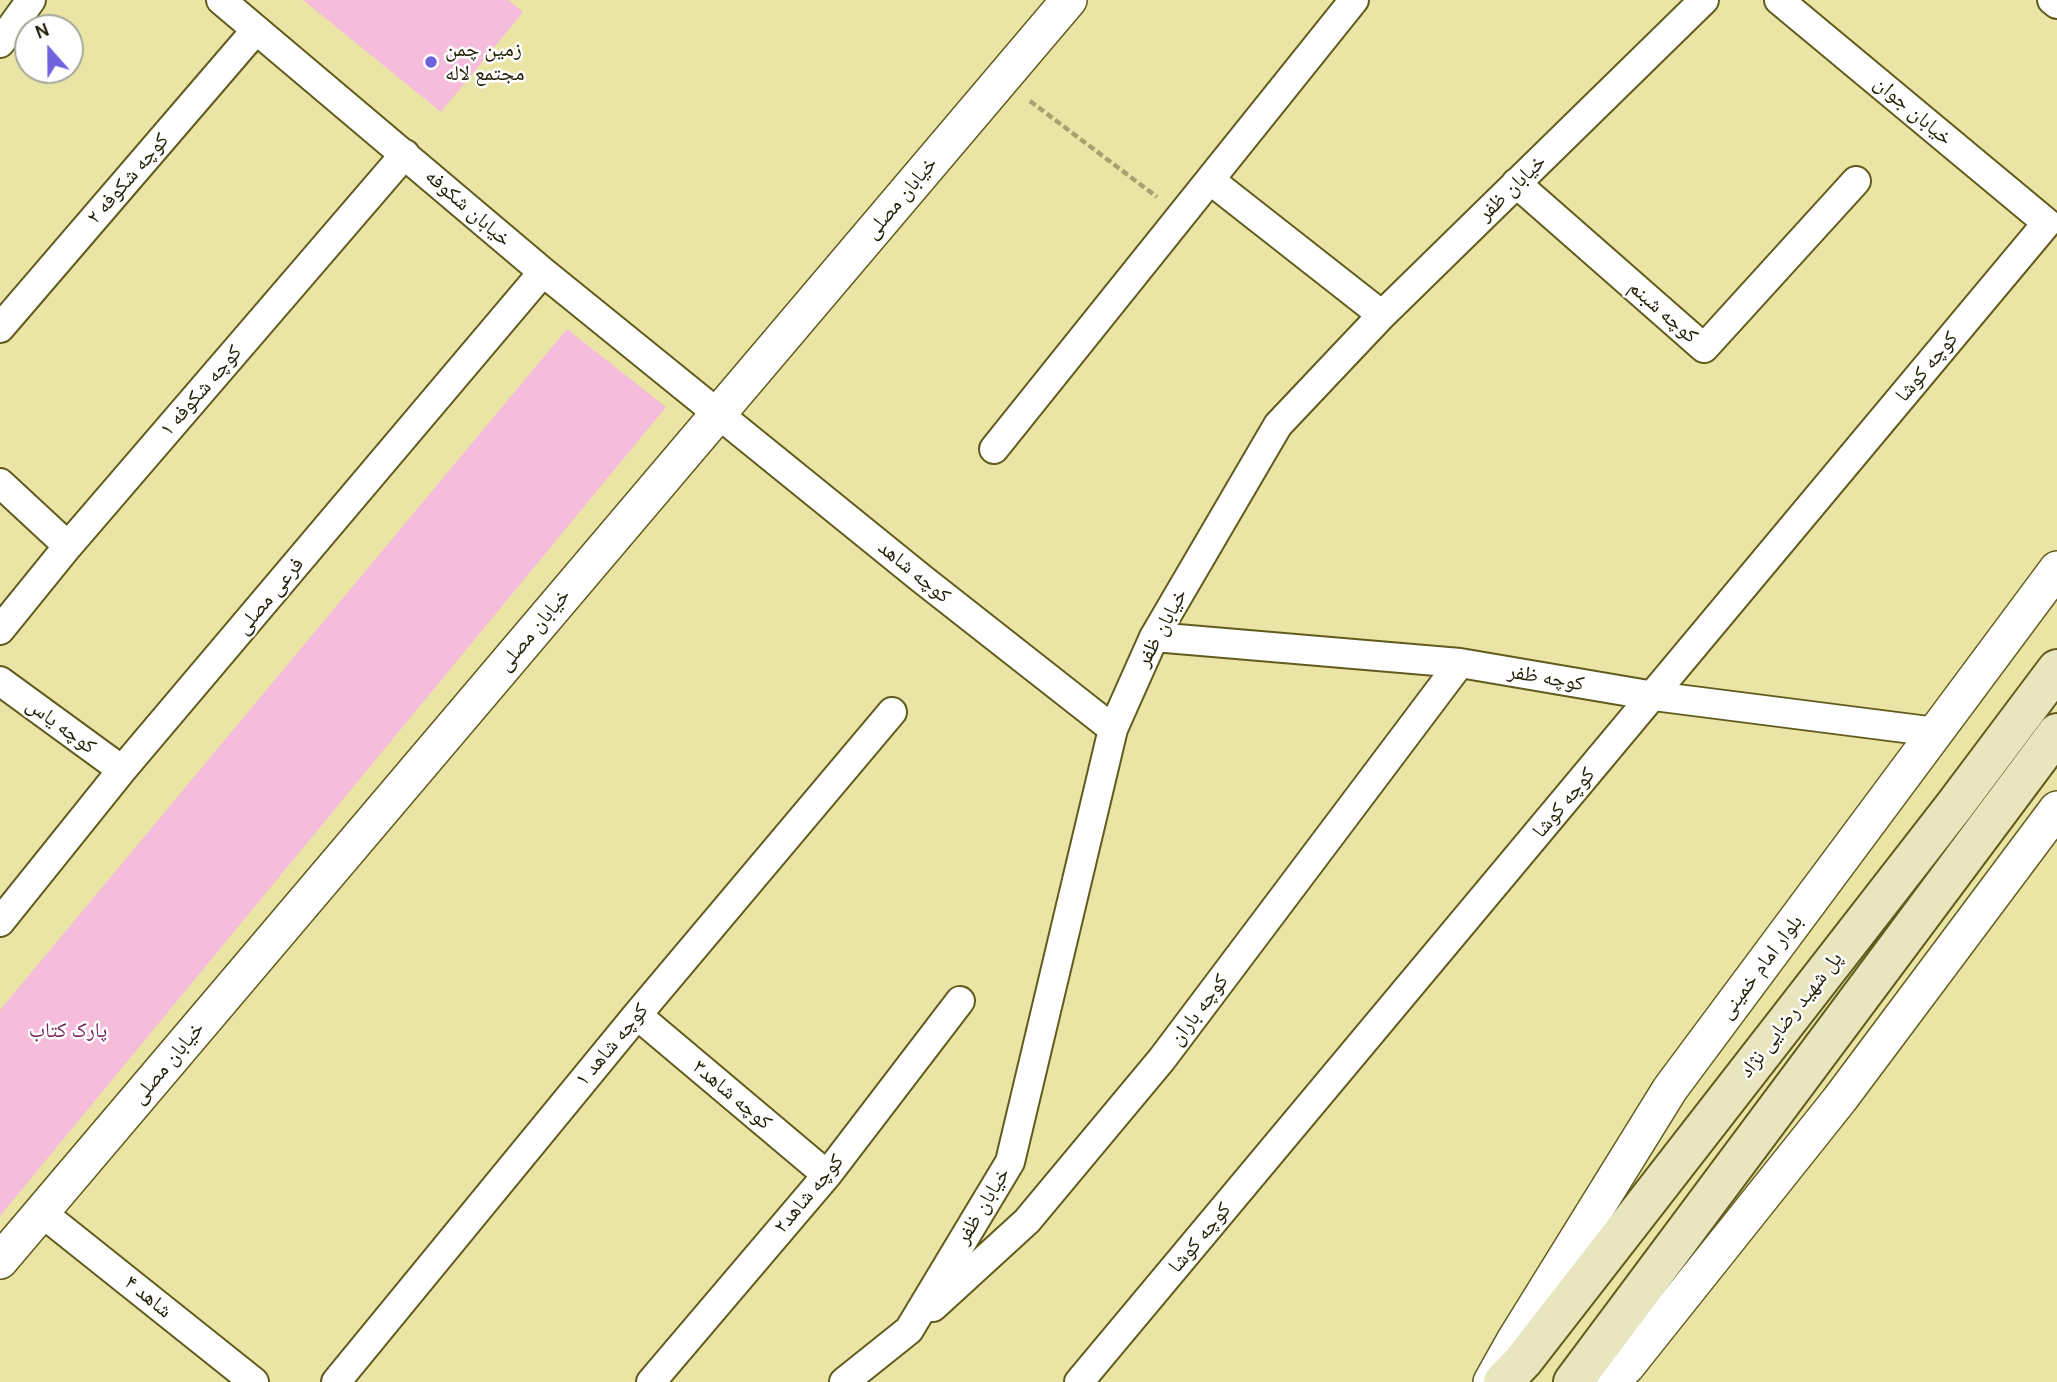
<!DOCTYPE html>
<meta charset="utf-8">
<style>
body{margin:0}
#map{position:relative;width:2057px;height:1382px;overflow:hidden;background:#eae5a5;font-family:Karla,sans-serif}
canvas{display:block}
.north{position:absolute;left:14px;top:14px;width:70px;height:70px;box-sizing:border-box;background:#fff;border:2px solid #a7a69b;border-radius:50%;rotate:339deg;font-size:19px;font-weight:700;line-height:28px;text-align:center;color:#222006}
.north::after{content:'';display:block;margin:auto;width:24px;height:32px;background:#6f61db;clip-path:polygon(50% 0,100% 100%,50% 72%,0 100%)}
</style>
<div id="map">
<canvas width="2057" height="1382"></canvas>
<div class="north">N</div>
</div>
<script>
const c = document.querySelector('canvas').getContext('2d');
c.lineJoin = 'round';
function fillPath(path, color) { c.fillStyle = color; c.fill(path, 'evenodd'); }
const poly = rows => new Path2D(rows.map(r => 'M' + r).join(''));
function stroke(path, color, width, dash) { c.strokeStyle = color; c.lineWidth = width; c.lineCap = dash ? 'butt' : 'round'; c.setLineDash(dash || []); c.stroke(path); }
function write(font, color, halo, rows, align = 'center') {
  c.font = font + ' Karla,"Noto Naskh Arabic",sans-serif'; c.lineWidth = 5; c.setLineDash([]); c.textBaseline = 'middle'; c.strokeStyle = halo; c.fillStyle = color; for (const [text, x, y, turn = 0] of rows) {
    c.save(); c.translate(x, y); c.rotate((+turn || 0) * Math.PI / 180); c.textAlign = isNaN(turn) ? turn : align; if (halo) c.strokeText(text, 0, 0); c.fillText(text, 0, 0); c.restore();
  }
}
fillPath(poly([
 [303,0,508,0,523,12,441,112],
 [567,329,666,407,0,1216,0,1010]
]), '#f5bcdc');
const minor = poly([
 [221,0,543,272,922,579,1113,729],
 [2052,0,2057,4],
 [0,43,31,0],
 [1210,180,1382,315],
 [1516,183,1704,348,1856,181],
 [0,328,256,30],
 [994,449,1354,0],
 [0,483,68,546],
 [0,630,68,546,405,154],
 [1154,637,1460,663,1654,696,1936,732],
 [0,681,122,770],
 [0,922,122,770,543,272],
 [637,1015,827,1175],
 [41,1212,254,1382],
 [933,1307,1027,1221,1162,1059,1460,663],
 [336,1382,637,1015,892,712],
 [651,1382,827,1175,960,1001],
 [844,1382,909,1330,1010,1162,1113,729,1154,637,1278,425,1382,315,1704,0],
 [1079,1382,2047,223,1779,0]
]);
const tertiary = poly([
 [0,1261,1069,0],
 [1491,1382,1514,1341,1670,1089,2057,569],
 [1611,1382,1627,1366,1840,1099,2057,809]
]);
const secondary = poly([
 [1503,1382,1523,1361,1955,805,2057,669],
 [1573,1382,2057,733]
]);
stroke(minor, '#615c1d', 32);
stroke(tertiary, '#615c1d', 38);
stroke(secondary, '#615c1d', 42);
stroke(poly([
 [1030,101,1157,197]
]), '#a7a370', 4.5, [7, 3.5]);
stroke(minor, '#fff', 28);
stroke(tertiary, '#fff', 35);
stroke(secondary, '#e8e5bf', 38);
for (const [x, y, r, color] of [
 [431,62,7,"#6f61db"]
]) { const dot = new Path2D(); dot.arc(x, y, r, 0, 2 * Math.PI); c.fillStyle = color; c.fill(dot); stroke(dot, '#fff', 2.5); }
write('21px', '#222006', '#fff', [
 ["زمین چمن",445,50],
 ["مجتمع لاله",445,74]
], 'left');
write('21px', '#222006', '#fff', [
 ["خیابان جوان",1913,111,40],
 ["کوچه شکوفه ۲",128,179,-49],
 ["خیابان ظفر",1512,188,-44],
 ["خیابان مصلی",901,198,-50],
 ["خیابان شکوفه",468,208,41],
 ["کوچه شبنم",1663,312,41],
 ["کوچه کوشا",1927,367,-50],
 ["کوچه شکوفه ۱",201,391,-49],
 ["کوچه شاهد",914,572,39],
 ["فرعی مصلی",270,596,-50],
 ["خیابان ظفر",1162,628,-62],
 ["خیابان مصلی",534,630,-50],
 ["کوچه ظفر",1546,678,10],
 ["کوچه یاس",61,726,36],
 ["کوچه کوشا",1564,803,-50],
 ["بلوار امام خمینی",1761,967,-53],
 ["کوچه باران",1199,1010,-53],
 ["پل شهید رضایی نژاد",1791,1015,-52],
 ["کوچه شاهد ۱",612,1045,-50],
 ["خیابان مصلی",168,1063,-50],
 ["کوچه شاهد۳",732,1095,40],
 ["کوچه شاهد۲",809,1194,-50],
 ["خیابان ظفر",983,1206,-59],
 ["کوچه کوشا",1200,1238,-50],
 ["شاهد ۴",148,1297,39]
]);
write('21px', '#78225b', '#fff', [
 ["پارک کتاب",68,1031]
]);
</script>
